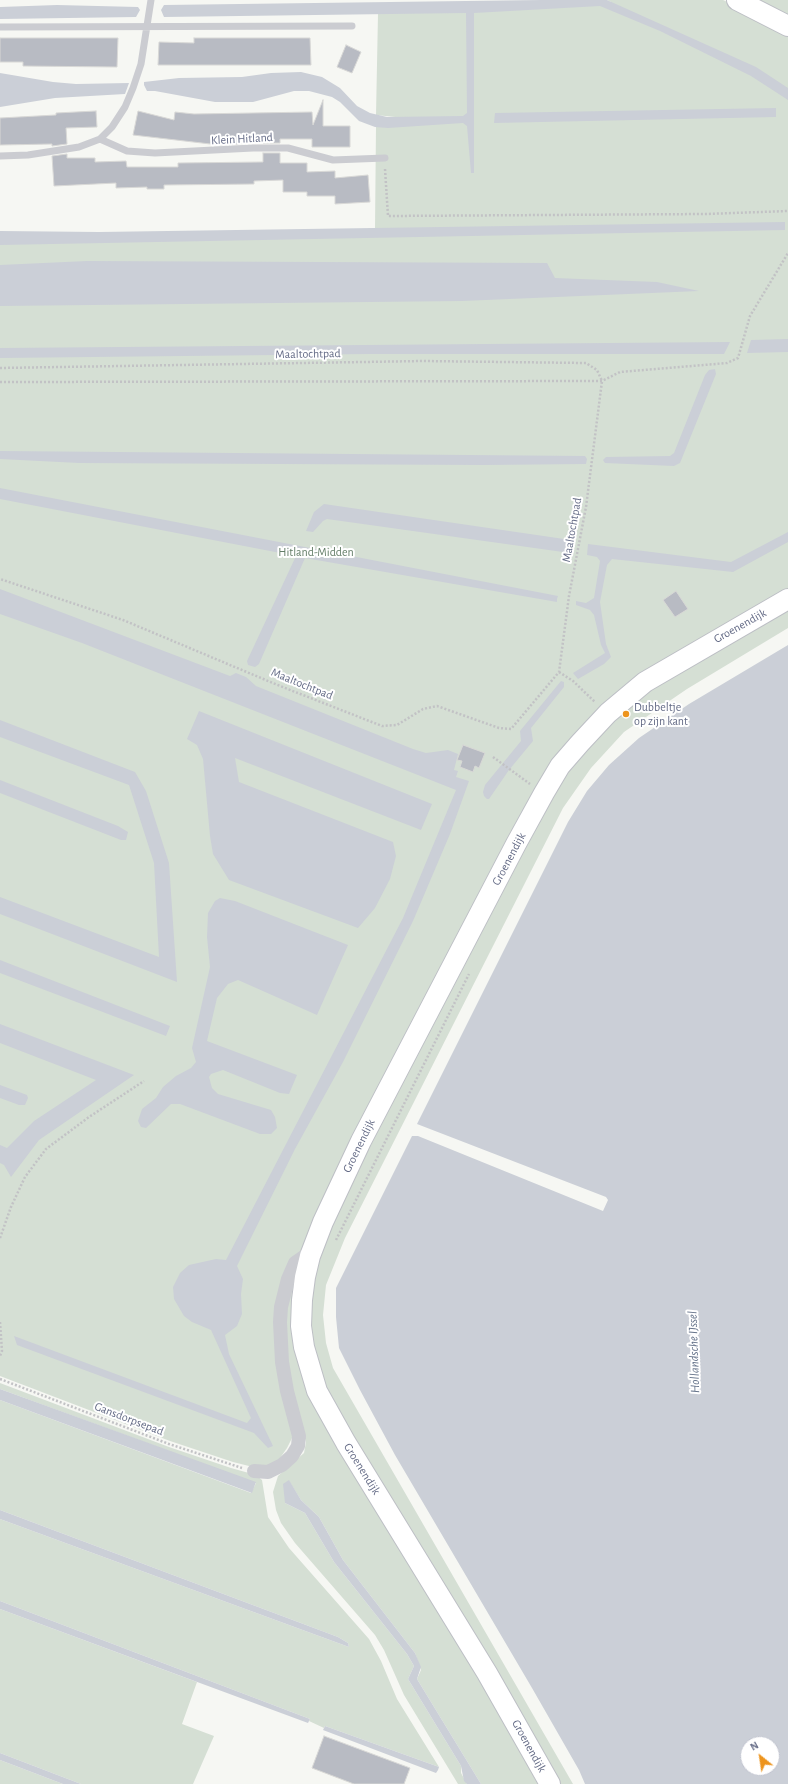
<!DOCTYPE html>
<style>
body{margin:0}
#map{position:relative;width:788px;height:1784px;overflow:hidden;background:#f6f7f3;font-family:"Alegreya Sans",sans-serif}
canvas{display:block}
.north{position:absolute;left:740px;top:1736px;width:40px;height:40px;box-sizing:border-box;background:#fff;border:1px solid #c1c4cf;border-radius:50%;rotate:330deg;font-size:11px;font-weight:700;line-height:16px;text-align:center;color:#646b86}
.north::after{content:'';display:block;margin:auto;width:14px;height:18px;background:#ed941d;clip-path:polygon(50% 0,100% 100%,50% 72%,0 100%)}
</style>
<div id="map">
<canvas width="788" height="1784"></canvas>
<div class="north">N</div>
</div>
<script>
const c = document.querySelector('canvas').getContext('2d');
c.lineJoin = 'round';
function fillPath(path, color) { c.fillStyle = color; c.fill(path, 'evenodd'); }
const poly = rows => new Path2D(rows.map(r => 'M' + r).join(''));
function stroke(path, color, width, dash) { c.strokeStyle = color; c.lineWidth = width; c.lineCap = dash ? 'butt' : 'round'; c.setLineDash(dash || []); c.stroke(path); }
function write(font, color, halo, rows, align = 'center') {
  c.font = font + ' "Alegreya Sans",sans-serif'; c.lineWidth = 4; c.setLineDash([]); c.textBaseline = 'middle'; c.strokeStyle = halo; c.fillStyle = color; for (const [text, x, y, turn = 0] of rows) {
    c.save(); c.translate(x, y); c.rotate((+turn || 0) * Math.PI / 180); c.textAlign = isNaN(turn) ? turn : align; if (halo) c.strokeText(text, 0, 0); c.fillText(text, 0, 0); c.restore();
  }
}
fillPath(poly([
 [607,0,723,0,788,30,788,592,592,720,296,1272,300,1346,507,1719,520,1752,538,1784,481,1784,417,1679,421,1670,415,1653,343,1560,319,1517,301,1500,289,1481,285,1503,305,1513,334,1562,407,1654,414,1666,408,1679,461,1766,461,1773,467,1784,458,1784,404,1695,384,1650,375,1635,295,1543,281,1523,276,1510,273,1492,278,1476,304,1453,306,1442,301,1424,292,1428,292,1438,287,1448,278,1461,268,1466,253,1467,233,1462,170,1441,0,1376,0,240,398,228,375,228,376,127,395,127,395,117,376,115,378,14,611,2],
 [751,0,788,0,788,20],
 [788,608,788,628,687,689,624,732,591,768,563,808,345,1238,326,1285,323,1315,326,1343,333,1368,573,1784,553,1784,328,1400,308,1328,314,1268,335,1212,544,804,584,749,610,720,666,679],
 [0,1383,169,1447,231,1468,256,1475,262,1480,268,1517,289,1548,369,1639,381,1661,397,1699,439,1767,325,1726,324,1728,309,1721,310,1719,0,1601,0,1519,349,1647,348,1643,338,1637,0,1510,0,1400,251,1493,256,1483,0,1389],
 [0,1609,197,1682,182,1724,214,1736,193,1784,81,1784,0,1753],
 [0,1760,63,1784,0,1784]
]), '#d5dfd4');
fillPath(poly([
 [541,0,607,0,756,67,788,88,788,100,751,76,660,31,600,6,474,13,474,173,471,173,467,126,463,123,388,128,375,127,359,121,340,102,332,97,309,91,294,91,253,102,215,102,155,91,147,91,144,85,144,82,179,78,242,77,271,73,301,72,322,77,340,88,357,106,370,113,387,117,463,116,467,113,466,13,164,17,161,10,164,5],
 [57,5,138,7,140,10,136,17,0,19,0,7],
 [0,73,53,82,76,84,129,83,125,94,55,98,0,107],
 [776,108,776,117,494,123,495,113],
 [785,222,785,230,0,245,0,231,99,232],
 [87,261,547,263,555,278,657,282,699,291,462,301,0,306,0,265],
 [788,339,788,352,747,353,751,340],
 [730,342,724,354,369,354,0,358,0,348],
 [715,369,716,374,680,463,674,466,605,463,603,460,606,457,670,456,674,453,705,375,709,370],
 [0,451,585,456,587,459,586,464,484,465,79,463,0,459],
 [0,488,558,596,557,599,557,602,305,558,259,664,255,667,248,665,247,661,296,556,0,499],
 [324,504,571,540,570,549,563,552,327,519,323,521,313,532,306,531,314,512],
 [788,532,788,542,733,572,612,559,607,565,600,602,606,644,611,657,604,664,578,679,573,673,605,653,601,645,594,615,590,610,576,605,576,601,586,603,594,598,600,561,597,557,587,555,588,544,731,562],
 [0,589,230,676,236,673,246,677,256,686,413,749,426,753,448,750,458,754,454,770,458,771,456,777,469,781,450,834,413,921,343,1062,295,1149,237,1266,243,1279,241,1294,242,1314,237,1326,225,1335,229,1354,273,1446,268,1448,254,1433,17,1345,14,1336,247,1423,251,1418,211,1330,192,1322,184,1316,174,1299,173,1287,180,1273,189,1265,216,1259,226,1260,403,918,456,790,82,643,0,614],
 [788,645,788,1784,585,1784,579,1770,532,1688,395,1455,360,1390,339,1348,336,1317,336,1288,412,1136,418,1136,603,1211,608,1200,606,1197,417,1124,568,822,587,791,609,765,639,738,689,704],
 [748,1744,772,1744,772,1768,748,1768],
 [561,681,564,682,564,687,531,728,533,741,509,770,489,799,487,799,484,796,483,792,485,785,521,741,520,731],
 [199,711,432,804,421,830,235,758,239,782,393,842,396,856,390,879,375,908,358,928,229,880,213,854,210,836,203,759,197,745,187,739],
 [0,720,135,772,146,791,169,863,177,982,0,914,0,897,159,957,154,863,129,785,0,737],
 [0,780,118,826,128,832,126,840,121,840,0,793],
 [220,898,235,901,348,945,317,1015,238,980,228,984,217,998,207,1041,297,1075,289,1094,280,1093,223,1070,211,1074,209,1077,212,1088,218,1094,271,1110,275,1117,277,1128,271,1134,260,1134,180,1104,171,1104,146,1128,141,1127,138,1121,142,1109,156,1098,163,1087,176,1076,191,1068,196,1062,192,1048,210,967,207,937,208,913,215,901],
 [0,960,170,1026,166,1036,0,973],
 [0,1024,134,1075,39,1140,11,1177,4,1165,0,1163,0,1145,7,1148,34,1121,96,1080,0,1043],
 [0,1085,27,1095,28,1098,25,1105,19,1105,0,1098],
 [0,1389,256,1482,252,1493,0,1400],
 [289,1480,301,1500,319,1517,343,1560,415,1653,421,1667,417,1679,481,1784,467,1784,464,1781,461,1766,408,1679,414,1666,407,1654,334,1562,305,1513,285,1503,283,1484],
 [0,1510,338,1637,348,1643,349,1647,0,1519],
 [0,1601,310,1719,308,1723,0,1609],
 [325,1726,439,1767,438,1770,436,1773,323,1730],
 [0,1753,81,1784,63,1784,0,1760]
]), '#cbcfd7');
const building = poly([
 [0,38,118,38,117,67,23,66,23,62,0,62,0,38],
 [194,38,310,38,311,65,158,65,159,42,194,43,194,38],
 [346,45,361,52,352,73,337,67,346,45],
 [323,100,323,126,350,126,350,147,312,147,312,139,280,139,280,143,263,143,263,139,240,139,240,144,219,145,133,135,138,111,174,120,175,112,194,114,312,112,313,125,323,100],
 [96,111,97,127,66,128,67,144,52,146,52,144,0,145,0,118,56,115,56,113,96,111],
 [263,153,280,153,280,163,307,163,307,172,335,171,335,178,368,175,370,202,335,204,335,196,307,196,307,192,283,192,283,180,254,181,254,184,164,185,164,189,147,189,147,187,116,188,116,183,54,186,52,156,67,154,67,158,95,158,95,162,126,161,127,167,178,167,178,163,263,162,263,153],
 [676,591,688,609,675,617,663,600,676,591],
 [463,745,485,753,479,768,475,766,473,772,460,767,462,761,457,760,463,745],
 [324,1736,410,1768,404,1784,354,1784,312,1768,324,1736]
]);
fillPath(building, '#b8bbc3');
stroke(building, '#d8d8d6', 1);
const secondary = poly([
 [737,0,788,26],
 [550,1784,487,1673,346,1443,317,1391,304,1347,301,1326,302,1300,305,1277,310,1256,323,1222,361,1141,516,844,544,793,560,766,580,743,608,713,645,682,788,599]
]);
stroke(secondary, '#bdbfc5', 22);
stroke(poly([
 [385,169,388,216,706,214,788,211],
 [0,368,423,361,586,363,597,370,602,381,586,507,569,596,559,672,511,729,499,728,437,706,423,709,397,725,382,726,280,686,123,620,0,579],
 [0,382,602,381,620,372,727,363,738,358,750,316,788,253],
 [559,672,573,681,595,702],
 [493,757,530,784],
 [0,1238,11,1207,25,1177,46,1149,89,1117,144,1081],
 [336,1240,469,974],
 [0,1322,2,1351,0,1356],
 [0,1379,169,1444,242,1468]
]), '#c2c2c5', 2.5, [2, 2]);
stroke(poly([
 [151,0,141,64,133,88,125,107,112,127,100,139,127,151,155,153,253,148,288,148,333,160,385,158],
 [0,27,352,26],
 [0,156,28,155,79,147,100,139]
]), '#cbccd1', 7);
stroke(poly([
 [254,1471,268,1472,282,1465,292,1456,298,1446,299,1436,287,1391,282,1362,280,1322,281,1307,288,1279,295,1263,305,1256,310,1256]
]), '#cbccd1', 14);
stroke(secondary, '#fff', 20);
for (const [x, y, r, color] of [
 [626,714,4,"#ed941d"]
]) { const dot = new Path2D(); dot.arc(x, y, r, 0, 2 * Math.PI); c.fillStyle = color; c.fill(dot); stroke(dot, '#fff', 1.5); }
write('12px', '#646b86', '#fff', [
 ["Klein Hitland",242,139,-3],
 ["Maaltochtpad",308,354,-1],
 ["Maaltochtpad",572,530,-80],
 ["Groenendijk",740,626,-29],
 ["Maaltochtpad",302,684,22],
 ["Groenendijk",509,859,-62],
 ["Groenendijk",359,1146,-64],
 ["Gansdorpsepad",129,1419,21],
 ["Groenendijk",362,1469,58],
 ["Groenendijk",529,1746,61]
]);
write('12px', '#637d67', '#fff', [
 ["Hitland-Midden",316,552]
]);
write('12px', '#646b86', '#fff', [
 ["Dubbeltje",634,707],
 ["op zijn kant",634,721]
], 'left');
write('italic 13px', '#65738a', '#fff', [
 ["Hollandsche IJssel",694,1352,-92]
]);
</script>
